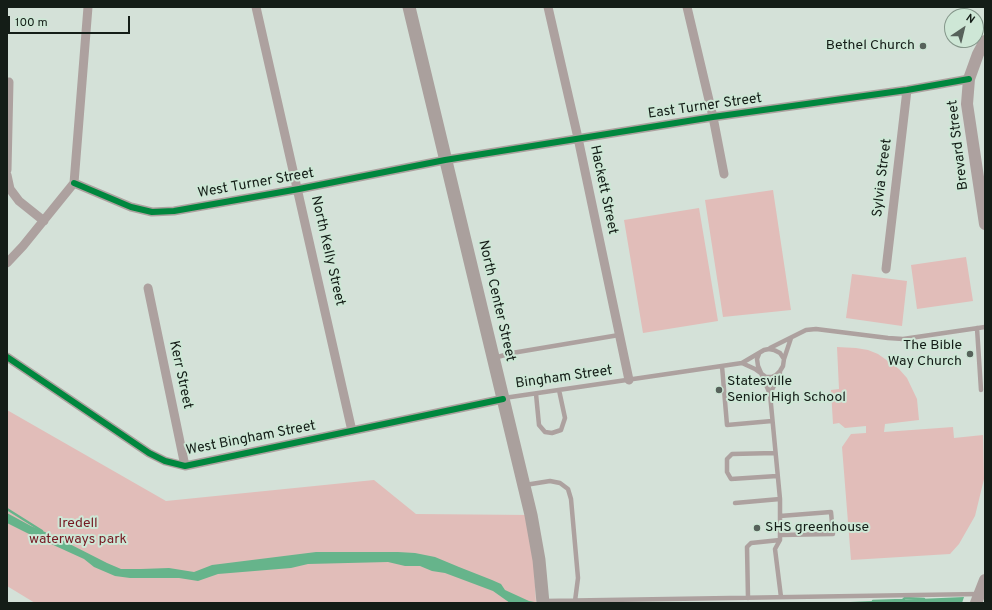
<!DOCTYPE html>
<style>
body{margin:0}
#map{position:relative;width:992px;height:610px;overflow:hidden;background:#d4e1d8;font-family:Overpass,sans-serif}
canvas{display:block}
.frame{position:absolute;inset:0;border:8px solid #141d17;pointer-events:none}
.north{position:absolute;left:944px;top:8px;width:40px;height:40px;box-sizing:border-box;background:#cee7d6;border:1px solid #84968a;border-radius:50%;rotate:35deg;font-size:11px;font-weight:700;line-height:16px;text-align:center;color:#141d17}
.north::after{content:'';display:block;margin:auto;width:14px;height:18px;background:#57625b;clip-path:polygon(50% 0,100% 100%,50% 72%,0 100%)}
.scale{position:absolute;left:8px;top:16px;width:122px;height:18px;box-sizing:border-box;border:2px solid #141d17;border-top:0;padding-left:5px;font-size:12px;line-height:14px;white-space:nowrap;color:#141d17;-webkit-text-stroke:3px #cee7d6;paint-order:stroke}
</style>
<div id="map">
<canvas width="992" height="610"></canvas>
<div class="frame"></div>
<div class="north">N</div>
<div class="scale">100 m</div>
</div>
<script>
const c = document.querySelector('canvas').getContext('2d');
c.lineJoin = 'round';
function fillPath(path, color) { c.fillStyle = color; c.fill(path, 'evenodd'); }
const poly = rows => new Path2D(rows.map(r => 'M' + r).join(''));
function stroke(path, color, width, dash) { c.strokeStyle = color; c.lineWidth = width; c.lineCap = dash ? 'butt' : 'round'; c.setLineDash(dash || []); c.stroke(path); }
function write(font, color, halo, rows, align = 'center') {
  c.font = font + ' Overpass,sans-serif'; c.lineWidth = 4; c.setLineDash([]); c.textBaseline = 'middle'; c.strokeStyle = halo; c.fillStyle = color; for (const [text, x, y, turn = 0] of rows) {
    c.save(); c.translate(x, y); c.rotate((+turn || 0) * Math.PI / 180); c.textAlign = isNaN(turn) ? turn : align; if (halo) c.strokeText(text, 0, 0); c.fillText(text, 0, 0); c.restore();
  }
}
fillPath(poly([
 [773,190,791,310,723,317,705,200],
 [699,208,718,321,643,333,624,220],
 [966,257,973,301,917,309,911,265],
 [852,274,907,281,902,326,846,318],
 [837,347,856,348,868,350,878,354,899,369,907,378,917,399,919,420,885,424,884,432,953,427,954,438,983,435,984,479,975,516,959,544,950,554,851,560,842,447,851,434,866,433,866,426,845,428,839,423,833,424,831,390,839,389],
 [7,410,166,501,374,480,416,514,531,515,536,603,35,603,7,586]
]), '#e1bdb9');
fillPath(poly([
 [7,513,31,526,52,535,107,563,121,569,141,569,169,568,194,572,212,565,316,552,398,552,415,553,435,557,459,567,492,580,501,584,505,590,529,601,540,603,510,603,493,591,445,573,432,571,420,566,405,566,388,562,308,564,291,568,218,574,198,581,179,578,130,578,115,576,94,567,84,559,27,533,7,523],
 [964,597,962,603,709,603,850,602]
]), '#66b48b');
stroke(poly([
 [7,509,42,531],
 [873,601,903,600,905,598,924,599]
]), '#66b48b', 2.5);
stroke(poly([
 [977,328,981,390],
 [770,348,806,330,816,329,888,338,903,339,985,327],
 [759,354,757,359,758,366,770,394,780,499,780,540,775,549,781,597],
 [494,358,512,353,619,335],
 [784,359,791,338],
 [722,366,727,425,772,421],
 [536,394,539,425,545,432,552,433,561,430,565,418,559,390],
 [770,394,780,373],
 [504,398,742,363,755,369,766,377,772,377,776,375,780,371,783,366,784,359,780,353,774,350,769,349,764,350,742,363],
 [775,453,732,454,727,459,727,472,731,479,777,476],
 [525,485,550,481,560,483,568,489,571,499,578,578,575,601],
 [735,503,780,499],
 [780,516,831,512,833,534,780,535],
 [748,598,747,547,751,543,780,540],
 [544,601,979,594]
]), '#ada19f', 4.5);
stroke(poly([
 [256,7,352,431],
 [548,7,578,138,629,380],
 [687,7,713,117,724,174],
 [7,170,9,82],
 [7,175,10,189,19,201,44,221],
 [74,183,131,207,152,212,174,211,299,189,445,160,713,117,907,90,969,79],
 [7,263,23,246,74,183,88,7],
 [886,269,907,90],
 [148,288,185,466],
 [7,357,149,453,165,461,185,466,503,399]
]), '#ada19f', 9);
stroke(poly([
 [985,41,978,54,969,79,967,104,985,224],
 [976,603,985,580]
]), '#ada19f', 12);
stroke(poly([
 [409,7,531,515,539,560,543,603]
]), '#aaa09d', 13);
stroke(poly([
 [74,183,131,207,152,212,174,211,299,189,445,160,713,117,907,90,969,79],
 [7,357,149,453,165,461,185,466,503,399]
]), '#00873e', 6);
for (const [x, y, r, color] of [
 [923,46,4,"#57625b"],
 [970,354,4,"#57625b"],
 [719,390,4,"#57625b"],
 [757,528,4,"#57625b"]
]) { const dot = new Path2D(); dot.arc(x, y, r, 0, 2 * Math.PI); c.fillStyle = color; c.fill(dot); stroke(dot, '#cee7d6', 1.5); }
write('14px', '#141d17', '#cee7d6', [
 ["Bethel Church",915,46],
 ["The Bible",962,346],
 ["Way Church",962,362],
 ["Statesville",727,382,"left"],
 ["Senior High School",727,398,"left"],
 ["SHS greenhouse",765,528,"left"]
], 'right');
write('14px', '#141d17', '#cee7d6', [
 ["East Turner Street",705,107,-8],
 ["Brevard Street",959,145,-97],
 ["Sylvia Street",883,178,-83],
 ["West Turner Street",256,184,-10],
 ["Hackett Street",603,190,78],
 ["North Kelly Street",327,251,77],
 ["North Center Street",496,301,77],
 ["Kerr Street",180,375,78],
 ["Bingham Street",564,378,-8],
 ["West Bingham Street",251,439,-11]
]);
write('14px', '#751922', '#cee7d6', [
 ["Iredell",78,524],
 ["waterways park",78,540]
]);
</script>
